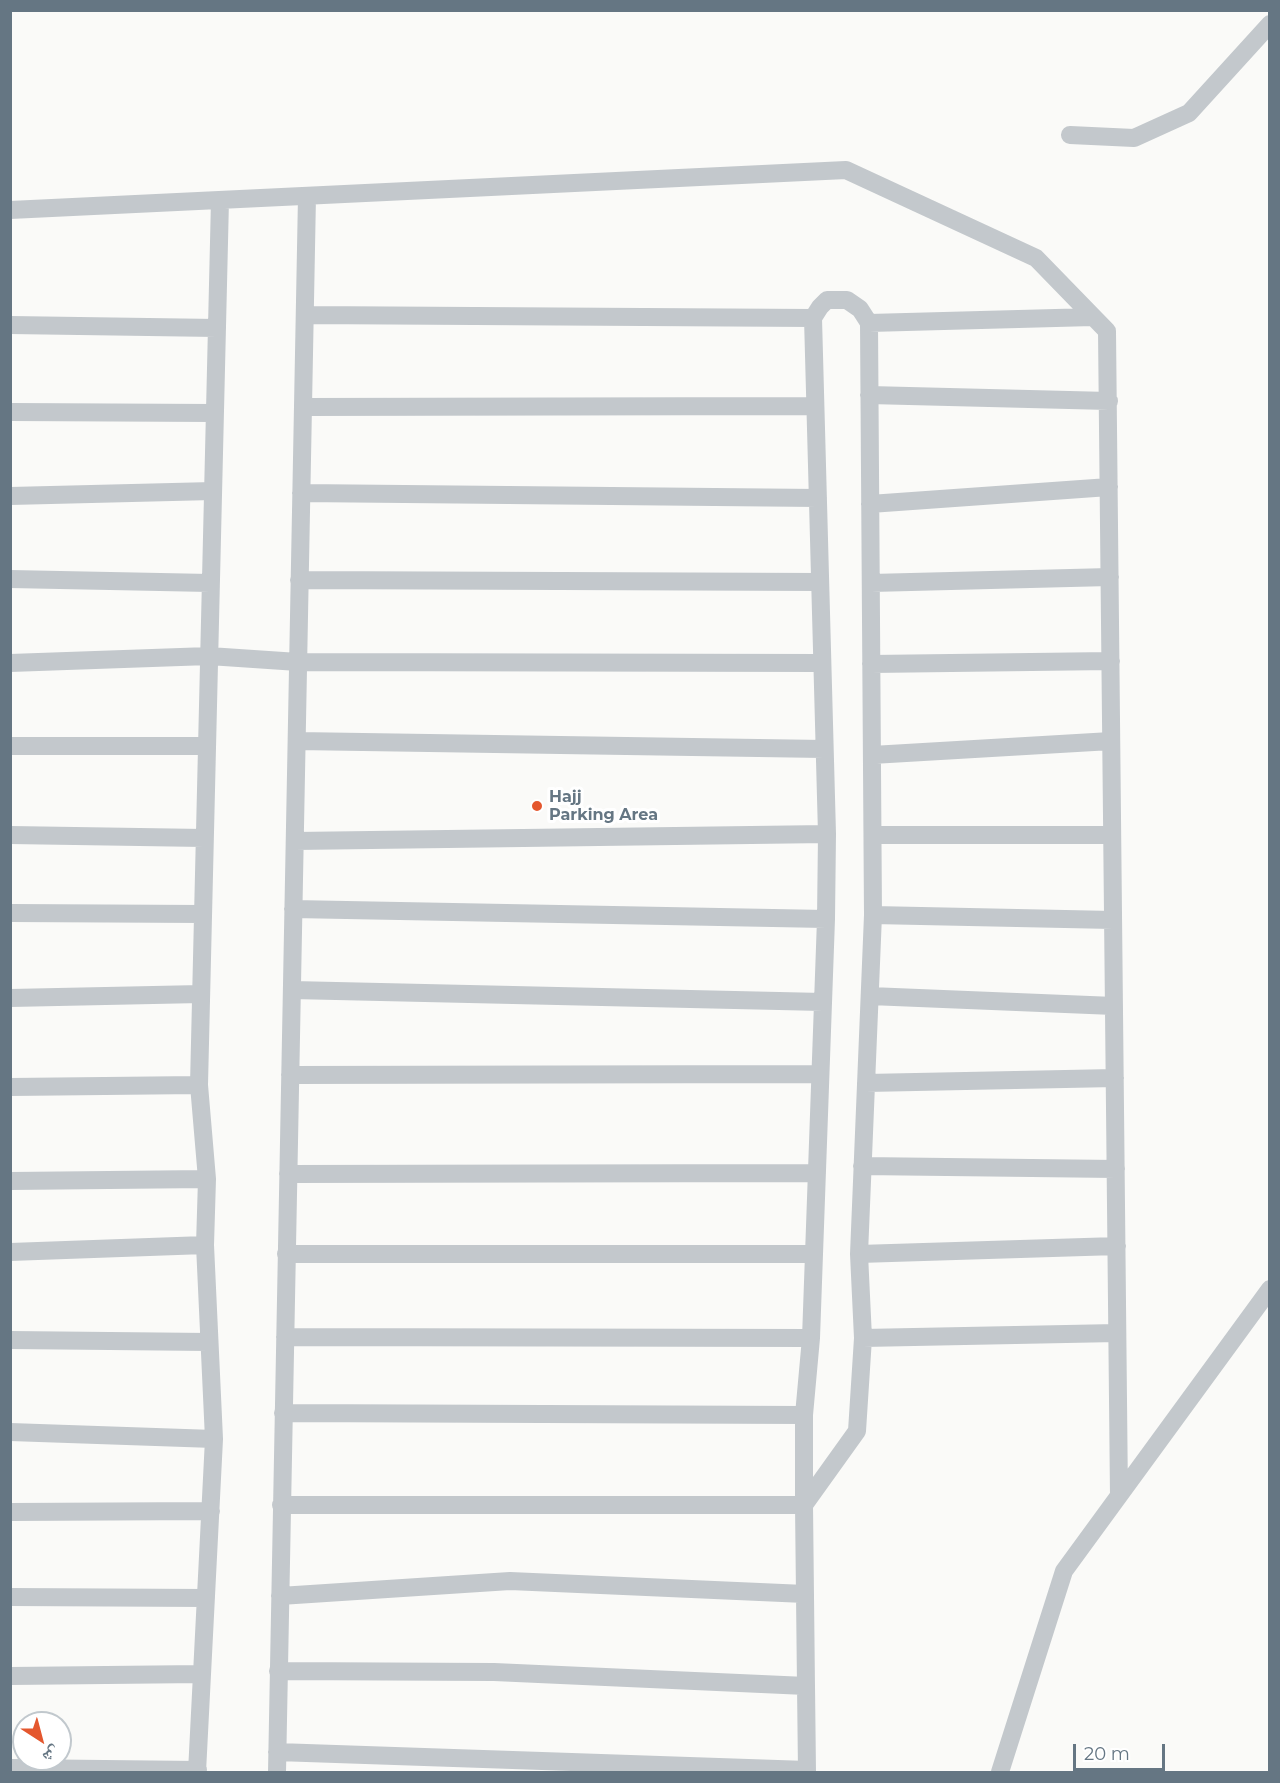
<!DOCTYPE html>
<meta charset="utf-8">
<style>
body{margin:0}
#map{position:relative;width:1280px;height:1783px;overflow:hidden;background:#fafaf8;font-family:Montserrat,"Noto Naskh Arabic",sans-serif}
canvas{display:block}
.frame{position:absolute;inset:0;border:12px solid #657683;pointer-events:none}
.north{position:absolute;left:12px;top:1711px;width:60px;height:60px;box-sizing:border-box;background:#fff;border:2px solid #c1c8cd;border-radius:50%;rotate:144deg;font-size:16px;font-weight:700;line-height:24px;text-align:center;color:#657683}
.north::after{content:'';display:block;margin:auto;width:21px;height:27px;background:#e4572e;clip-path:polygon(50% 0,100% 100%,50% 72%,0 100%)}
.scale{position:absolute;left:1073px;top:1744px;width:92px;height:27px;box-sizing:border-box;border:3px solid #657683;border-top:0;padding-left:8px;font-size:18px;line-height:21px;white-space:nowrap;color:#657683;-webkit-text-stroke:4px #fff;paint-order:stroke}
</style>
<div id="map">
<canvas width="1280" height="1783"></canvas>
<div class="frame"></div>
<div class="north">ش</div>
<div class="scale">20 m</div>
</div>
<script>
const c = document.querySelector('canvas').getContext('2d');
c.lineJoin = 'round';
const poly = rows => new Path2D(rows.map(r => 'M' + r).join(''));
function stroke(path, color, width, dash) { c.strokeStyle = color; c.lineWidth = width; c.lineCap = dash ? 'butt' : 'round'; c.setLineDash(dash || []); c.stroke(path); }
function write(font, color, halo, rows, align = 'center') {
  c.font = font + ' Montserrat,sans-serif'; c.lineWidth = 6; c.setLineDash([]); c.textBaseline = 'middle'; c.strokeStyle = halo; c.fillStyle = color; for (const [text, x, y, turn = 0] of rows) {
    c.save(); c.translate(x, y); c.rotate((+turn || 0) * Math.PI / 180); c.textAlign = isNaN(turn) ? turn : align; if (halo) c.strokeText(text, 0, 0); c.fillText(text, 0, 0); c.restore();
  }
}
stroke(poly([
 [1070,135,1134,138,1189,113,1270,24],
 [10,210,846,170,1036,258,1107,331,1119,1496],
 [305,315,813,318],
 [869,323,1093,317],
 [10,325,217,328],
 [869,395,1109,401],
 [303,407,815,406],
 [10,412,214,413],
 [301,493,818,498],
 [10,496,213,491],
 [870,504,1109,487],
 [10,579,210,583],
 [299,580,820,582],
 [871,583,1110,577],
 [10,663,209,656,298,662,822,663],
 [871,664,1111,661],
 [297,741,824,749],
 [10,746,206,746],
 [872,755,1111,741],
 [10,835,204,838],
 [873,835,1112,835],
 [295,841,827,834],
 [293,909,826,919],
 [10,913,203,914],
 [873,915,1113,920],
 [292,990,823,1002],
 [870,996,1114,1006],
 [10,998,201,994],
 [290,1075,820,1074],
 [866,1083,1115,1078],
 [10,1087,199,1085],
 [862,1166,1116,1169],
 [288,1174,817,1173],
 [10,1181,207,1179],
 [10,1252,205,1245],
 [286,1254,814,1254],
 [859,1254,1117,1246],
 [285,1337,811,1338],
 [863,1338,1117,1333],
 [10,1340,209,1342],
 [283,1413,804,1415],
 [10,1432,214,1439],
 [281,1505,804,1505,857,1431,863,1338,859,1254,873,915,869,323,860,309,847,300,827,300,820,307,813,318,827,834,826,919,811,1338,804,1415,804,1505,806,1686,807,1772],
 [10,1512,211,1511],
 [280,1596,510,1581,805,1594],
 [10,1597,206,1598],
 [278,1671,494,1672,806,1686],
 [10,1676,202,1674],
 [277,1752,807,1770],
 [10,1768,198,1770],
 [197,1772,214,1439,205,1245,207,1179,199,1085,220,200],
 [277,1772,307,196],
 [1000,1772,1064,1571,1270,1289]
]), '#c3c8cc', 18);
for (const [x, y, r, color] of [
 [537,806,6,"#e4572e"]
]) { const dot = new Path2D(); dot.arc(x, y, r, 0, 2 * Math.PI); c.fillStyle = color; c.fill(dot); stroke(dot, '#fff', 2); }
write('bold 16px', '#657683', '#fff', [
 ["Hajj",549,797],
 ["Parking Area",549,815]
], 'left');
</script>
